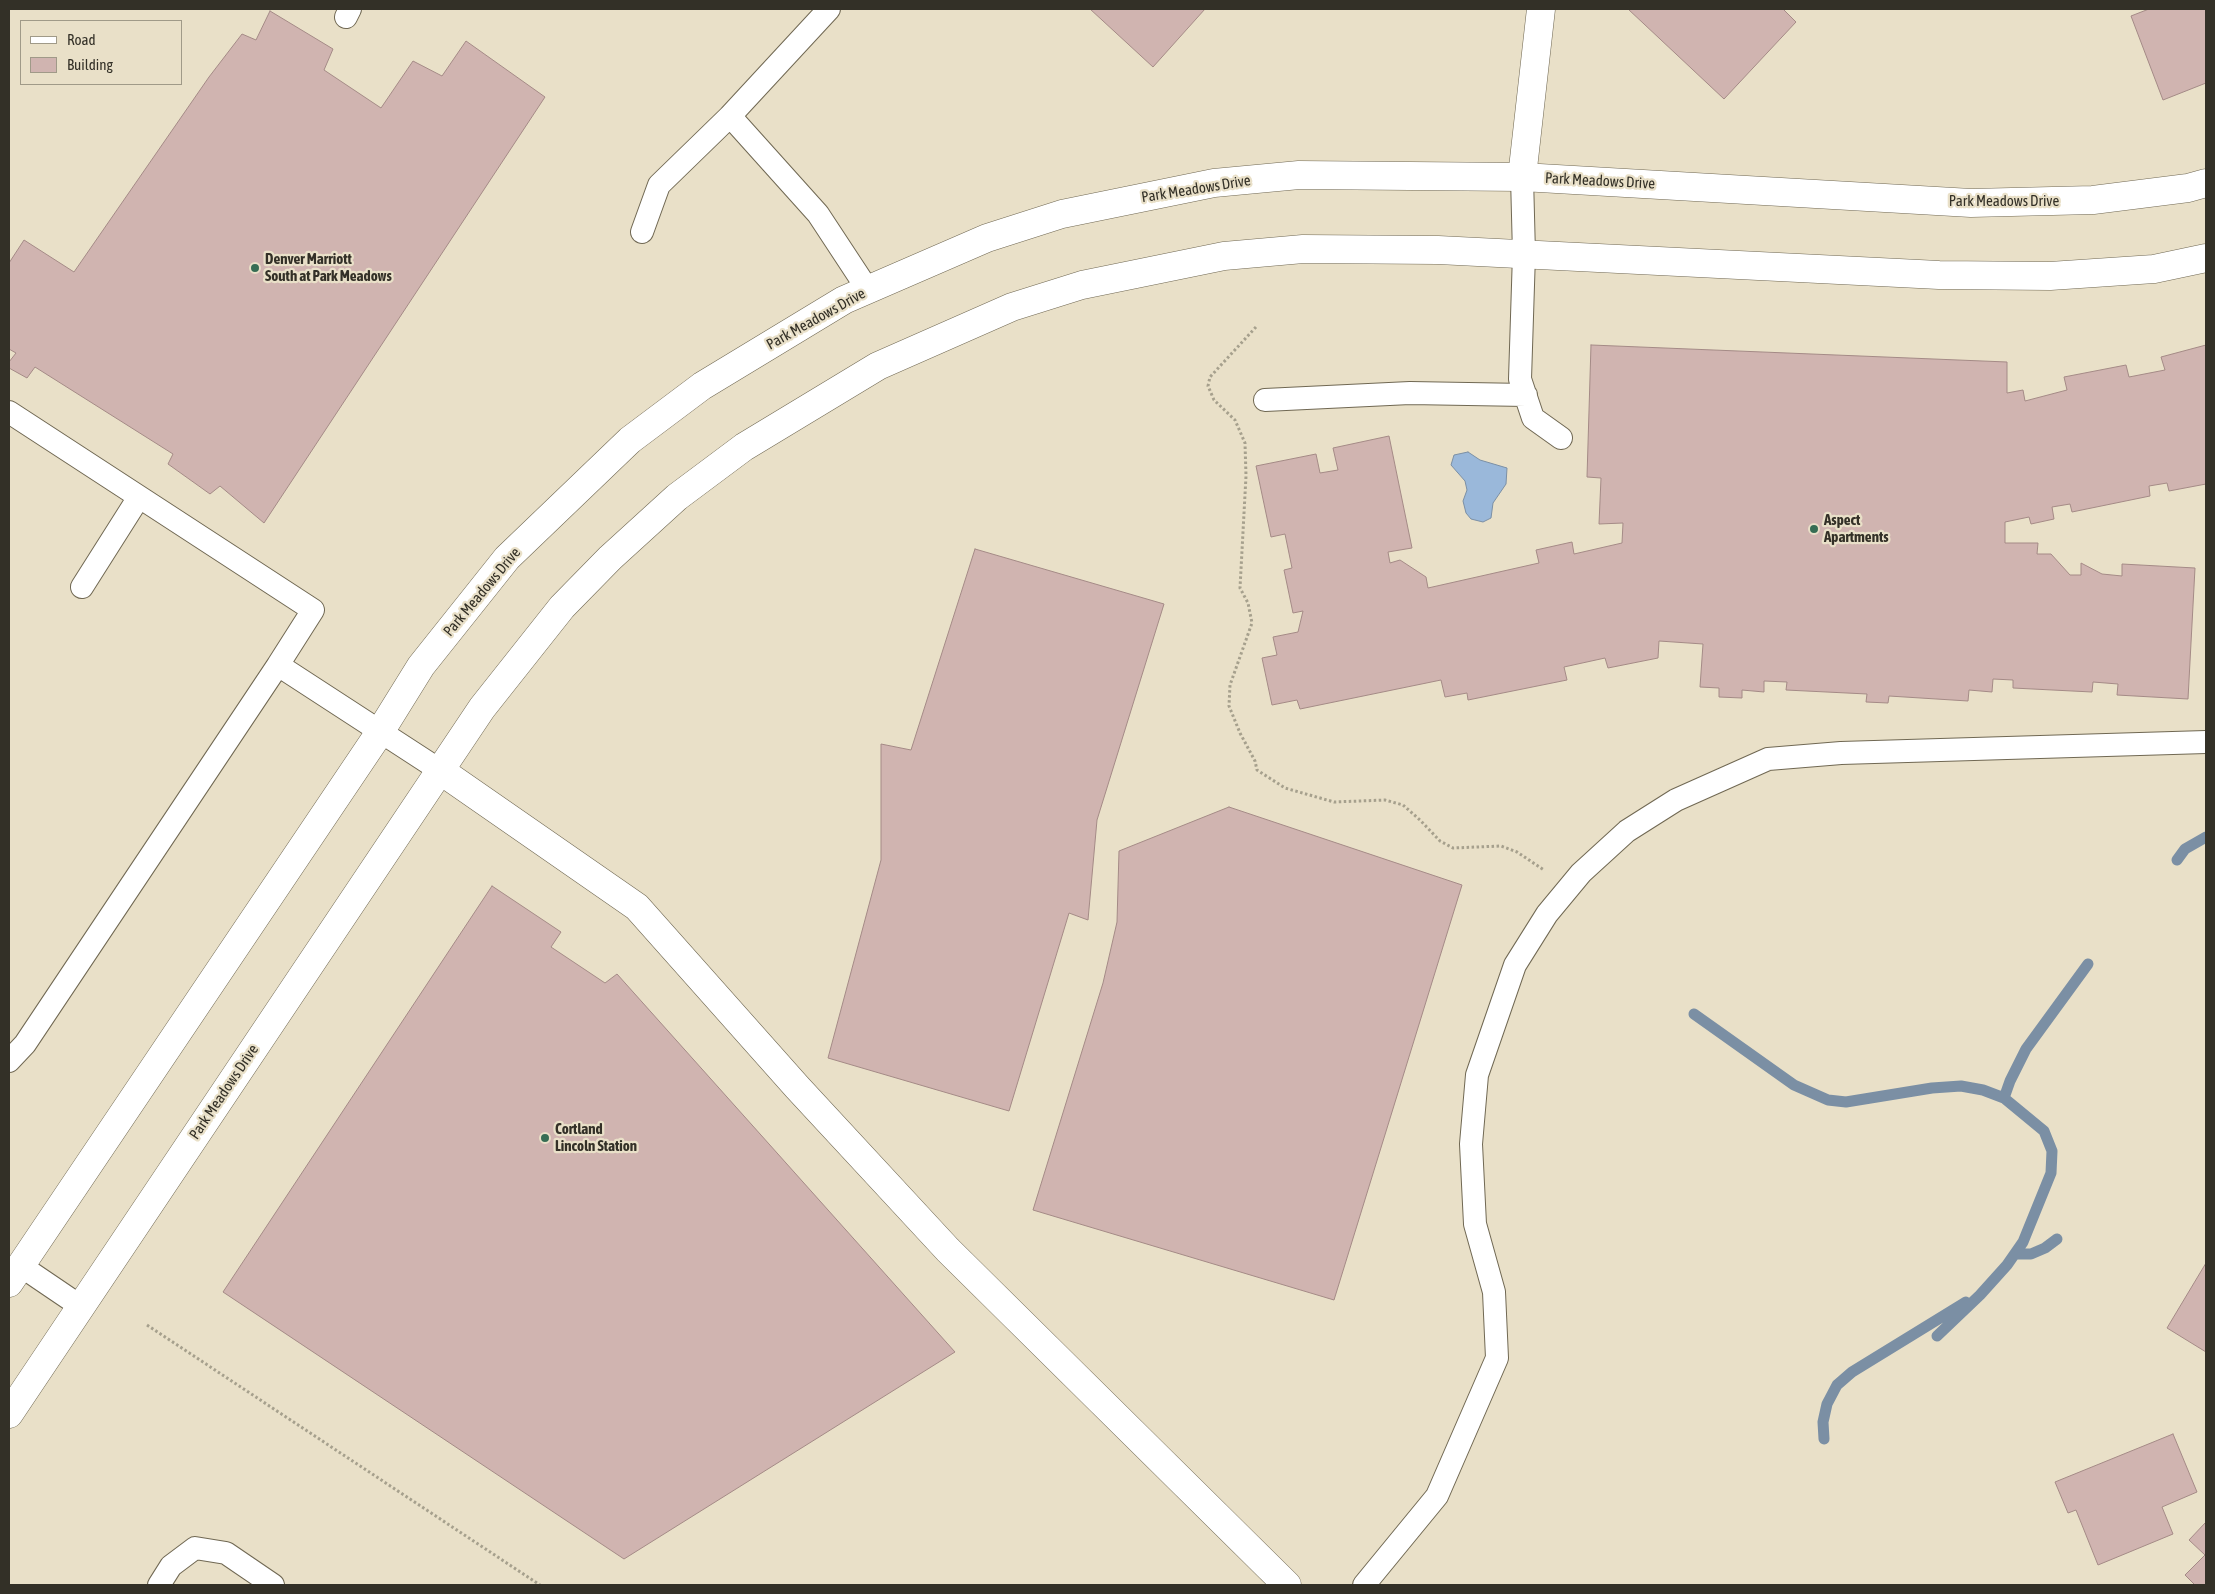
<!DOCTYPE html>
<style>
body{margin:0}
#map{position:relative;width:2215px;height:1594px;overflow:hidden;background:#e9e0c8;font-family:"Asap Condensed",sans-serif}
canvas{display:block}
.frame{position:absolute;inset:0;border:10px solid #333027;pointer-events:none}
.legend{position:absolute;left:20px;top:20px;width:162px;height:65px;box-sizing:border-box;background:#e9e0c8;border:1px solid #a09a88;margin:0;padding:6px 9px;list-style:none;font-size:15px;color:#333027}
.legend li{display:flex;align-items:center;gap:10px;height:25px}
.legend b{width:25px;border:1px solid #a09a88}
</style>
<div id="map">
<canvas width="2215" height="1594"></canvas>
<div class="frame"></div>
<ul class="legend">
<li><b style="height:6px;background:#fff"></b>Road</li>
<li><b style="height:14px;background:#d0b4b0"></b>Building</li>
</ul>
</div>
<script>
const c = document.querySelector('canvas').getContext('2d');
c.lineJoin = 'round';
function fillPath(path, color) { c.fillStyle = color; c.fill(path, 'evenodd'); }
const poly = rows => new Path2D(rows.map(r => 'M' + r).join(''));
function stroke(path, color, width, dash) { c.strokeStyle = color; c.lineWidth = width; c.lineCap = dash ? 'butt' : 'round'; c.setLineDash(dash || []); c.stroke(path); }
function write(font, color, halo, rows, align = 'center') {
  c.font = font + ' "Asap Condensed",sans-serif'; c.lineWidth = 4.5; c.setLineDash([]); c.textBaseline = 'middle'; c.strokeStyle = halo; c.fillStyle = color; for (const [text, x, y, turn = 0] of rows) {
    c.save(); c.translate(x, y); c.rotate((+turn || 0) * Math.PI / 180); c.textAlign = isNaN(turn) ? turn : align; if (halo) c.strokeText(text, 0, 0); c.fillText(text, 0, 0); c.restore();
  }
}
const water = poly([
 [1468,452,1480,460,1507,468,1506,484,1493,503,1491,518,1483,522,1471,519,1466,513,1463,501,1467,490,1465,481,1451,465,1454,455,1468,452]
]);
fillPath(water, '#9ab8da');
stroke(water, '#7b8fa4', 1);
stroke(poly([
 [2177,860,2185,849,2206,837],
 [1694,1014,1794,1085,1828,1100,1846,1102,1932,1088,1961,1086,1983,1090,2004,1098,2044,1131,2052,1151,2051,1173,2023,1242,2007,1265,1980,1295,1937,1336],
 [2004,1098,2010,1081,2026,1049,2088,964],
 [2015,1254,2031,1254,2045,1248,2057,1239],
 [1824,1439,1823,1422,1827,1404,1837,1385,1852,1372,1966,1302]
]), '#7b8fa4', 11);
const building = poly([
 [1090,9,1205,9,1153,67,1090,9],
 [1628,9,1783,9,1796,22,1724,99,1628,9],
 [2149,9,2206,9,2206,83,2163,100,2131,16,2149,9],
 [270,11,333,49,324,70,381,108,413,61,442,76,466,41,545,97,264,523,220,486,210,494,168,464,173,454,35,367,27,378,9,368,9,362,16,353,9,349,9,263,24,240,74,272,209,77,242,34,256,40,270,11],
 [1591,345,2007,362,2007,393,2023,390,2025,401,2067,390,2064,377,2126,365,2129,377,2165,370,2161,357,2206,345,2206,484,2169,491,2167,483,2149,486,2150,496,2072,512,2070,504,2052,507,2054,519,2031,524,2029,517,2005,522,2005,543,2038,543,2037,554,2051,554,2070,575,2081,575,2081,563,2102,574,2122,576,2122,564,2195,568,2188,699,2117,695,2118,684,2093,682,2092,692,2013,688,2013,680,1993,679,1992,692,1969,690,1968,701,1889,696,1888,703,1866,702,1867,694,1786,690,1787,682,1764,681,1764,692,1742,690,1742,698,1719,697,1719,688,1700,687,1703,644,1659,641,1658,658,1608,668,1605,658,1564,667,1567,680,1468,700,1467,693,1445,697,1441,680,1300,709,1297,700,1272,705,1262,658,1277,655,1273,637,1298,632,1303,611,1293,613,1284,570,1292,568,1285,534,1271,537,1256,466,1316,454,1320,473,1338,470,1333,448,1389,436,1412,548,1388,552,1390,563,1400,560,1426,577,1428,588,1539,563,1536,550,1572,542,1574,554,1622,543,1623,523,1599,524,1601,478,1587,477,1591,345],
 [975,549,1164,604,1097,820,1088,920,1069,913,1009,1111,828,1058,881,860,881,744,911,750,975,549],
 [1229,807,1462,885,1334,1300,1033,1210,1103,983,1117,922,1119,851,1229,807],
 [492,886,561,932,551,947,605,983,617,974,955,1352,624,1559,223,1292,492,886],
 [2206,1263,2206,1352,2167,1328,2206,1263],
 [2173,1434,2197,1492,2162,1507,2173,1534,2098,1565,2076,1510,2068,1513,2055,1482,2173,1434],
 [2206,1522,2206,1585,2195,1585,2185,1575,2205,1555,2189,1540,2206,1522]
]);
fillPath(building, '#d0b4b0');
stroke(building, '#a48a86', 1);
const lane = poly([
 [346,17,350,9],
 [730,116,829,9],
 [1522,177,1524,254,1520,379,1533,418,1561,438],
 [642,232,659,185,730,116,818,214,868,290],
 [1265,400,1410,393,1526,395],
 [9,412,313,610,278,665],
 [82,587,139,497],
 [9,1061,25,1044,278,665,441,771],
 [21,1266,80,1306],
 [159,1585,171,1566,195,1548,226,1553,273,1585],
 [1364,1585,1437,1496,1497,1358,1494,1292,1475,1224,1471,1144,1477,1075,1515,965,1547,914,1581,873,1627,831,1676,800,1768,759,1841,753,2206,742]
]);
const street = poly([
 [1522,177,1541,9],
 [441,771,637,907,797,1087,948,1250,1287,1585]
]);
const secondary = poly([
 [9,1283,380,732,421,666,507,558,630,440,702,386,844,300,987,238,1062,214,1214,183,1299,175,1522,177,1971,203,2093,200,2188,188,2206,183],
 [9,1414,482,708,562,607,610,558,677,497,744,447,878,366,1012,307,1082,285,1224,256,1303,249,1438,250,1939,275,2050,276,2154,269,2206,258]
]);
stroke(lane, '#706853', 24);
stroke(street, '#706853', 29);
stroke(secondary, '#706853', 29);
stroke(poly([
 [1256,327,1210,377,1208,386,1214,400,1235,420,1245,443,1246,476,1240,588,1248,603,1252,623,1230,685,1229,706,1240,733,1255,761,1257,770,1285,788,1334,802,1385,800,1403,805,1420,820,1440,841,1453,848,1501,846,1517,852,1544,870],
 [147,1325,540,1585]
]), '#a6a08d', 3, [2.5, 2.5]);
stroke(lane, '#fff', 22);
stroke(street, '#fff', 28);
stroke(secondary, '#fff', 28);
for (const [x, y, r, color] of [
 [255,268,5,"#356d54"],
 [1814,529,5,"#356d54"],
 [545,1138,5,"#356d54"]
]) { const dot = new Path2D(); dot.arc(x, y, r, 0, 2 * Math.PI); c.fillStyle = color; c.fill(dot); stroke(dot, '#e9e0c8', 2); }
write('15px', '#333027', '#e9e0c8', [
 ["Park Meadows Drive",1600,181,3],
 ["Park Meadows Drive",1196,189,-9],
 ["Park Meadows Drive",2004,201],
 ["Park Meadows Drive",816,319,-29],
 ["Park Meadows Drive",482,592,-50],
 ["Park Meadows Drive",224,1092,-56]
]);
write('bold 15px', '#333027', '#e9e0c8', [
 ["Denver Marriott",265,259],
 ["South at Park Meadows",265,276],
 ["Aspect",1824,520],
 ["Apartments",1824,537],
 ["Cortland",555,1129],
 ["Lincoln Station",555,1146]
], 'left');
</script>
